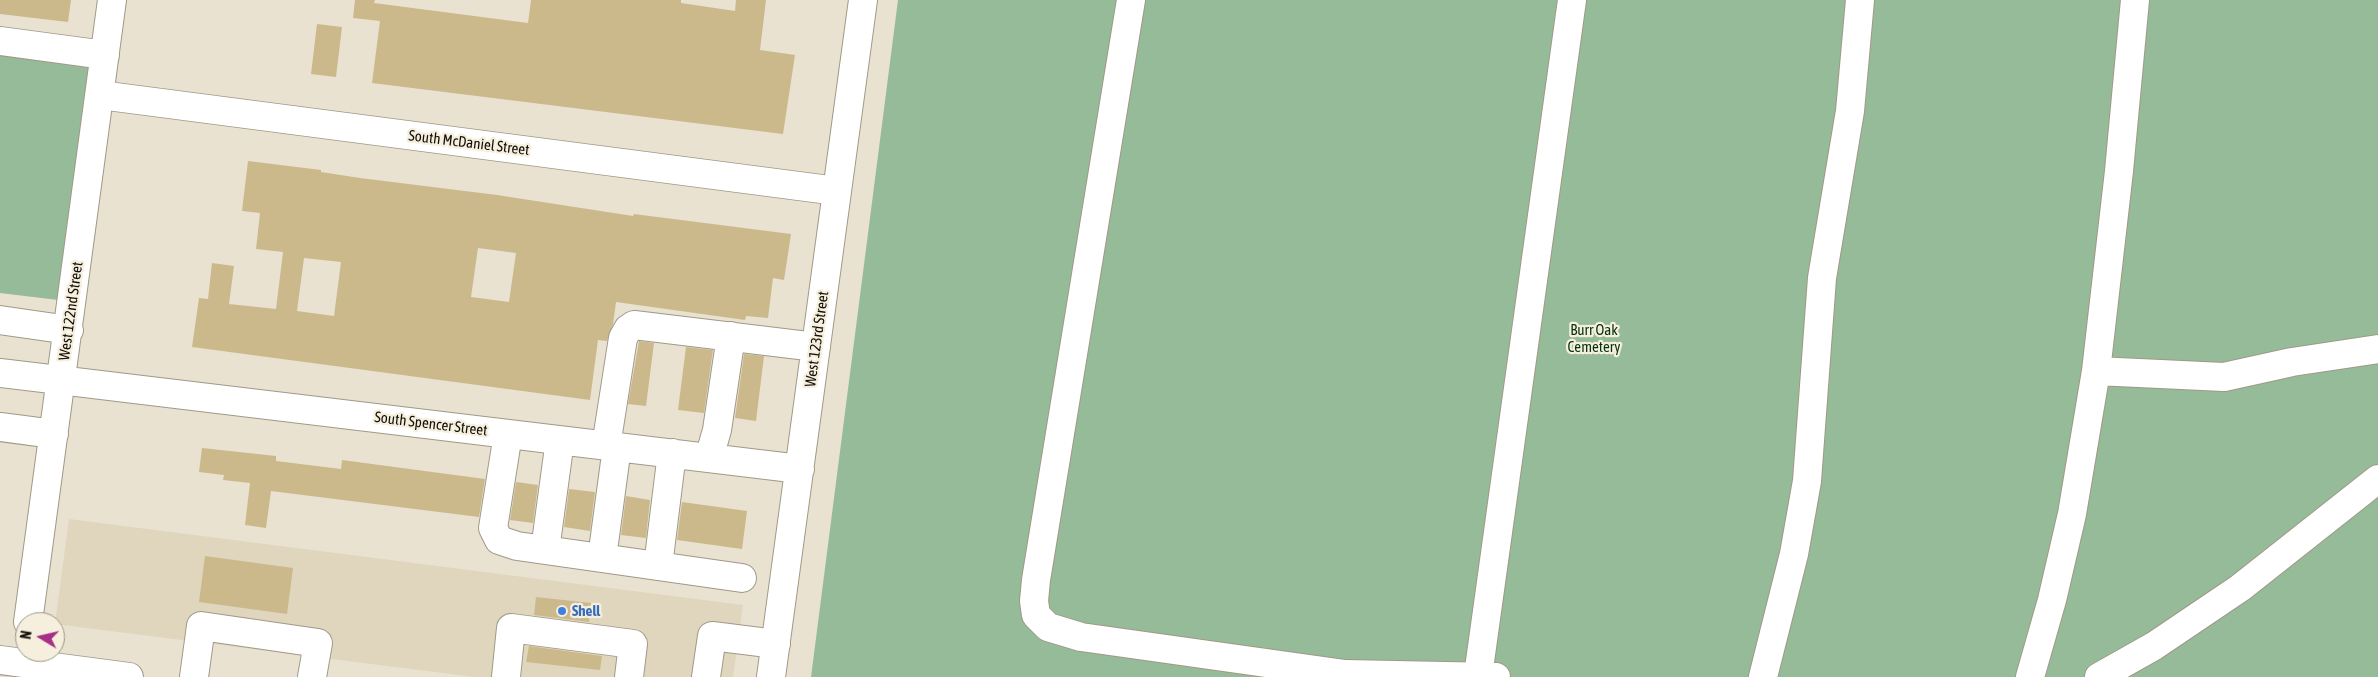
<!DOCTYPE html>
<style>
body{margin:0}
#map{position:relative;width:2378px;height:677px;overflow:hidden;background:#e9e2d0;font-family:"Asap Condensed",sans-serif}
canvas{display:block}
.north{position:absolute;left:15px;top:612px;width:50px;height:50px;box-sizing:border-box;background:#f6efdd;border:1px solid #9b9689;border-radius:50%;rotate:279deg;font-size:14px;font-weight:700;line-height:20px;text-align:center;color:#13100a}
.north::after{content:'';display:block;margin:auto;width:18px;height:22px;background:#a72f85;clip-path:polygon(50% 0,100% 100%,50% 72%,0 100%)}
</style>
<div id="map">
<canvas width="2378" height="677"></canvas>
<div class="north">N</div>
</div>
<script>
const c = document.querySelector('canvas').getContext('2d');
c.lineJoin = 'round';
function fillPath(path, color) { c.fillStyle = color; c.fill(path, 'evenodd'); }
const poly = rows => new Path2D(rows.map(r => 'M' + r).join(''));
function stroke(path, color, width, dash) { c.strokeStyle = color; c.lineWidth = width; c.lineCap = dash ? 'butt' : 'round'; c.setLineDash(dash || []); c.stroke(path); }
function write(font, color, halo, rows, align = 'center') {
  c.font = font + ' "Asap Condensed",sans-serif'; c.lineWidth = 4.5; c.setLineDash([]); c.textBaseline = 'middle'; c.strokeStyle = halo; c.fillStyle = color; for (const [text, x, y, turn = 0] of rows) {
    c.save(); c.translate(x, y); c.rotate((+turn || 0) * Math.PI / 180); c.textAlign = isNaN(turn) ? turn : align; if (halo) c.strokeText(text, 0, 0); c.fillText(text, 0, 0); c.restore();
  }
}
fillPath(poly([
 [69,519,743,605,733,677,474,677,55,624]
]), '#e0d6bd');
fillPath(poly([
 [898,0,2378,0,2378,677,811,677],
 [0,53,91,66,58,300,0,293]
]), '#96bb99');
fillPath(poly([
 [0,0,71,0,68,22,0,14],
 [355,0,375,0,374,3,528,23,531,0,681,0,681,3,735,11,736,0,766,0,760,50,795,55,783,134,372,83,380,21,353,18],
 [317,24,342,27,336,77,311,74],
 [248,161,321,170,321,172,360,178,497,195,633,216,634,214,791,234,784,280,773,278,768,318,746,316,745,320,616,302,613,324,607,341,598,340,590,400,192,347,199,298,208,299,212,263,234,266,229,304,276,309,283,252,256,249,260,213,242,211],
 [478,248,516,253,509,302,471,297],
 [304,258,341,262,334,316,297,311],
 [639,341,654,343,646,406,628,404],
 [686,347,713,350,704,413,678,410],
 [744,354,764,356,756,421,735,418],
 [202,448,276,456,276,461,341,469,342,460,485,479,479,517,271,491,266,528,245,525,250,483,223,480,224,475,199,472],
 [516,482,538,485,533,523,510,520],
 [569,489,595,492,590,531,564,527],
 [626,496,650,500,646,538,621,535],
 [682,502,747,511,742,549,677,540],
 [205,556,293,568,287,614,199,602],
 [536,597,591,603,589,622,534,615],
 [529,646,602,656,600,670,526,662]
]), '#cbb98c');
const minor = poly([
 [1131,0,1036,580,1034,601,1036,615,1048,627,1081,637,1345,674,1496,677],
 [0,41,105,55],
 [100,95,837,191],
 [0,320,69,330],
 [2096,371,2224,377,2292,362,2378,349],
 [0,373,800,469],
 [0,427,54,434],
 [508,434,493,528,499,540,517,546,742,578],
 [606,446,623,338,628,329,634,325,816,347],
 [709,458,717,430,731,336],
 [545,550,560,440],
 [602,558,617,447],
 [658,566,672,453],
 [28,622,112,0],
 [1478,676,1572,0],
 [194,677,201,626,318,643,312,677],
 [506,677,511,628,633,644,629,677],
 [706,677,712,636,776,644],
 [771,677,863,0],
 [1763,677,1794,554,1807,481,1822,278,1850,111,1860,0],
 [2030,677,2052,600,2072,514,2096,371,2119,171,2135,0],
 [2099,677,2154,646,2240,588,2378,479]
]);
const major = poly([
 [0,660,129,677]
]);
stroke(minor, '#9f9988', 30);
stroke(major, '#9f9988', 30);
stroke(minor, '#fff', 28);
stroke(major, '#fff', 28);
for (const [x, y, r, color] of [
 [562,611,5,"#3f7fe0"]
]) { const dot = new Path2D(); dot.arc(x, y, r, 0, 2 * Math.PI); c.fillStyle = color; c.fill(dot); stroke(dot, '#f6efdd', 2); }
write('15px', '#13100a', '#f6efdd', [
 ["South McDaniel Street",469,143,7],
 ["West 122nd Street",71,311,-82],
 ["West 123rd Street",817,339,-82],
 ["South Spencer Street",431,424,7]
]);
write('15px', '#063212', '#f6efdd', [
 ["Burr Oak",1594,330],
 ["Cemetery",1594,347]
]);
write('bold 15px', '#366cbe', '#f6efdd', [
 ["Shell",572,611]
], 'left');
</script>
